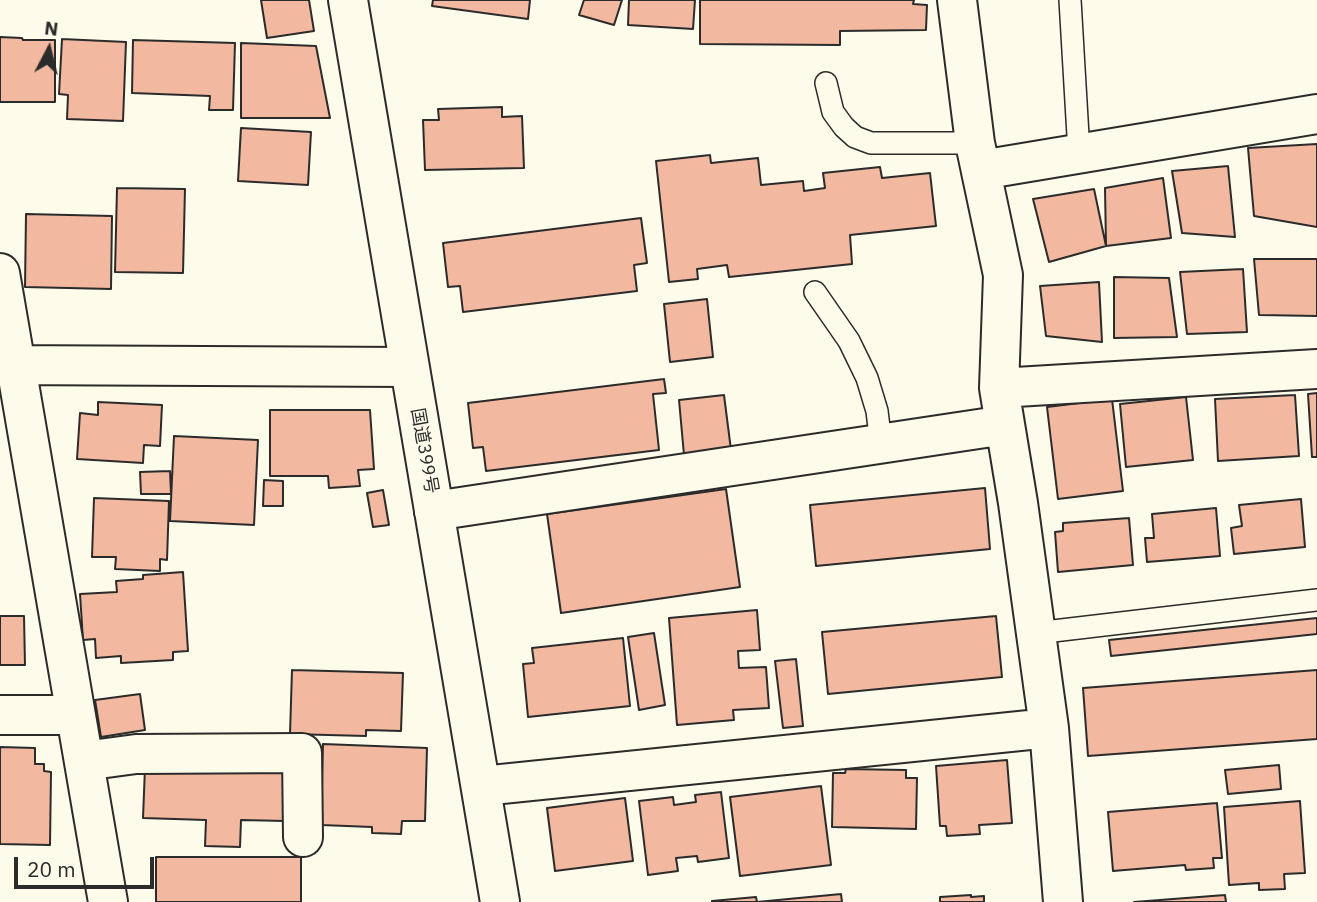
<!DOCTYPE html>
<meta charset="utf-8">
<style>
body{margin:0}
#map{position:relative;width:1317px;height:902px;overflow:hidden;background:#fdfbea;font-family:"IBM Plex Sans",sans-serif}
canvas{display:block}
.north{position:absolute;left:14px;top:14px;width:70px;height:70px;-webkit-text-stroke:5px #fdfbea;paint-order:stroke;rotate:7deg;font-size:19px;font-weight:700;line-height:28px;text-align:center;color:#2b2b2b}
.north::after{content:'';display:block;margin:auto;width:24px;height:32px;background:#2b2b2b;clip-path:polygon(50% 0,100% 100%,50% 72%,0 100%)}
.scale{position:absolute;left:14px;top:857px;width:140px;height:32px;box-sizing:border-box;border:4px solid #2b2b2b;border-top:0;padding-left:9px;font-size:21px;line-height:24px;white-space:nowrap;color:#2b2b2b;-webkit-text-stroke:5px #fdfbea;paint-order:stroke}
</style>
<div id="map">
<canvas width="1317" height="902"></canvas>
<div class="north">N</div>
<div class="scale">20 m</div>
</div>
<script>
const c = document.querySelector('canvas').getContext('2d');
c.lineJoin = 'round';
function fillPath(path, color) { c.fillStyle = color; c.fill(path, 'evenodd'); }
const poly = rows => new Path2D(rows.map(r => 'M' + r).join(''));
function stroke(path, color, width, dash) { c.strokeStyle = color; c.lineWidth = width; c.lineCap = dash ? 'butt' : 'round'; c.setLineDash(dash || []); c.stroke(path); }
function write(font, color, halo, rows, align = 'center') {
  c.font = font + ' "IBM Plex Sans","Noto Sans JP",sans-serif'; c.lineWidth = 5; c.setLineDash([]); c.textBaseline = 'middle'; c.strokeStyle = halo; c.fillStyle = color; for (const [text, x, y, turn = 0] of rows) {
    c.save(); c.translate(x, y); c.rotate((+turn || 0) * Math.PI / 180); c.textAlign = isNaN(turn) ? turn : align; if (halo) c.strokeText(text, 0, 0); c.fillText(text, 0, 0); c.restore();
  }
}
const building = poly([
 [261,0,309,0,314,31,267,38,261,0],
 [433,0,530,0,528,19,432,6,433,0],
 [584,0,622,0,614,25,579,15,584,0],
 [629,0,695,0,693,29,628,25,629,0],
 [700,0,914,0,913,4,927,5,926,30,840,31,840,45,700,44,700,0],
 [0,37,22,38,23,40,55,40,55,102,0,102,0,37],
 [62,39,126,42,123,121,67,119,68,95,59,94,62,39],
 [133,40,235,43,233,110,209,110,210,96,132,93,133,40],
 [241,43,316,46,330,118,241,118,241,43],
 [502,107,502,117,522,116,524,168,425,170,423,120,439,120,438,109,502,107],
 [241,128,311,132,308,185,238,181,241,128],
 [1317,144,1317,227,1254,216,1248,148,1317,144],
 [710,155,711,163,758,158,761,185,803,181,804,191,825,188,823,173,880,167,882,178,930,173,936,226,850,235,852,264,729,277,727,265,697,269,698,279,669,282,656,161,710,155],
 [1228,166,1235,237,1182,233,1172,171,1228,166],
 [1163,178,1171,238,1106,246,1105,188,1163,178],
 [117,188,185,189,183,273,115,272,117,188],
 [1094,189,1106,246,1049,262,1033,199,1094,189],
 [26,214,112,216,111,289,25,287,26,214],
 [641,218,647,263,634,265,637,291,463,312,460,286,448,287,443,243,641,218],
 [1254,259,1317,259,1317,316,1259,315,1254,259],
 [1243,269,1247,332,1187,334,1180,272,1243,269],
 [1114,277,1169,278,1177,337,1114,338,1114,277],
 [1099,282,1102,342,1046,336,1040,286,1099,282],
 [707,299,713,357,670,362,664,304,707,299],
 [664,379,666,393,653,394,659,450,486,471,483,447,473,448,468,403,664,379],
 [1317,393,1317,457,1312,457,1308,394,1317,393],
 [724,395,731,450,684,455,679,400,724,395],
 [1295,395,1299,456,1218,461,1215,399,1295,395],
 [1186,397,1193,460,1126,467,1120,404,1186,397],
 [1112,399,1123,491,1058,499,1047,407,1112,399],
 [98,402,162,405,160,446,144,445,143,463,77,459,80,413,98,415,98,402],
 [270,410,370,410,374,469,358,470,360,486,329,488,328,476,270,476,270,410],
 [174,436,258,440,254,525,170,521,174,436],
 [170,471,171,494,141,494,140,472,170,471],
 [264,480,283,481,283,506,263,506,264,480],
 [985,488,990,549,816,566,810,505,985,488],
 [726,489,740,587,561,613,547,514,726,489],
 [383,490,389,525,373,527,367,493,383,490],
 [94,498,169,501,167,560,160,559,160,571,115,569,116,557,92,557,94,498],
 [1301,499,1305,547,1234,554,1231,528,1242,526,1239,505,1301,499],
 [1216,508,1220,556,1147,562,1145,538,1154,538,1152,514,1216,508],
 [1129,518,1133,565,1058,572,1055,532,1063,531,1063,523,1129,518],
 [183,572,188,651,173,652,173,660,121,663,121,656,96,658,95,639,83,640,80,594,117,592,116,581,143,579,143,575,183,572],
 [757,610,760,650,738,651,739,668,766,667,769,708,733,710,734,720,677,725,669,618,757,610],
 [0,616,24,616,25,665,0,665,0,616],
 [996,616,1002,677,828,694,822,632,996,616],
 [1317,618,1317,634,1111,656,1109,640,1317,618],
 [654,633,665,705,639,710,628,637,654,633],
 [623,638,630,706,528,717,523,664,534,663,532,648,623,638],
 [796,659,803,726,783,728,775,661,796,659],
 [292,670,403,673,401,731,366,730,366,736,290,734,292,670],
 [1317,670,1317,739,1088,756,1083,688,1317,670],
 [140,694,145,730,101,737,95,700,140,694],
 [323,744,427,748,425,821,402,821,401,834,372,833,372,827,321,825,323,744],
 [0,747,35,748,35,764,44,764,44,771,51,772,50,845,0,844,0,747],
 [1007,760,1012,823,979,825,980,834,947,836,946,826,940,826,936,766,1007,760],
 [1279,765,1281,789,1228,794,1225,770,1279,765],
 [145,767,287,772,285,821,241,820,240,847,205,846,206,820,143,818,145,767],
 [846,769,906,770,906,778,917,778,916,829,832,827,833,773,845,773,846,769],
 [821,786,831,865,740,876,730,797,821,786],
 [721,792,729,858,698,862,697,856,676,858,678,871,648,875,639,801,673,797,674,805,696,802,695,795,721,792],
 [625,798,633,861,555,871,547,808,625,798],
 [1300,801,1305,873,1284,874,1285,889,1259,890,1259,883,1229,885,1224,807,1300,801],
 [1217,803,1222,858,1213,858,1214,868,1186,870,1185,865,1113,871,1108,812,1217,803],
 [156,857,301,857,301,902,156,902,156,857],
 [841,894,842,902,712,902,712,901,756,897,757,902,841,894],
 [971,895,971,897,984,896,984,902,940,902,940,897,971,895],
 [1225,895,1226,902,1134,902,1225,895]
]);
fillPath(building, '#f2b8a0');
stroke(building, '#2b2b2b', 2);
const service = poly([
 [1070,0,1079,153],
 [826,83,833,112,844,127,855,137,871,143,975,143],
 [815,292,849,341,867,378,877,411,881,444],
 [1036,633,1317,600]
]);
const minor = poly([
 [957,0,975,143,1003,275,999,388,1018,503,1049,728,1063,902],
 [981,170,1317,114],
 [0,273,108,902],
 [0,365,409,367],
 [999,388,1317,369],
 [434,511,1005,425],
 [0,715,76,715],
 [84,761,136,754,302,753,303,837],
 [482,786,1049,728]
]);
const trunk = poly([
 [348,0,500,902]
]);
stroke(service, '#2b2b2b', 24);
stroke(minor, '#2b2b2b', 42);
stroke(trunk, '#2b2b2b', 42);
stroke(service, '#fdfbea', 21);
stroke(minor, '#fdfbea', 38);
stroke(trunk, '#fdfbea', 38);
write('18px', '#2b2b2b', '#fdfbea', [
 ["国道399号",424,451,80]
]);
</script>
